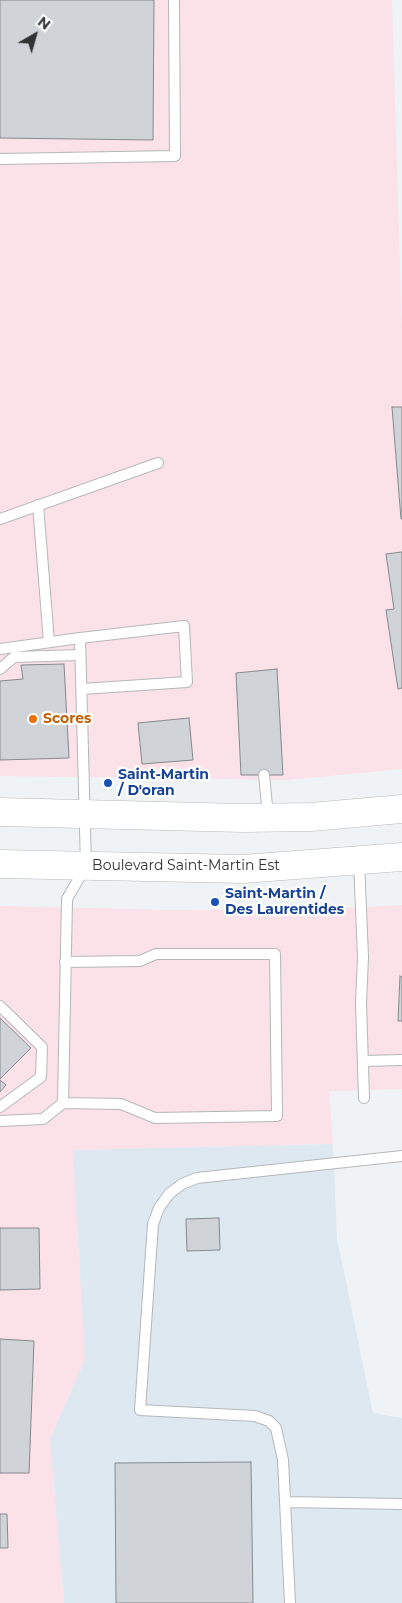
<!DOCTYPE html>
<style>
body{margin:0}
#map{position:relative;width:402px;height:1603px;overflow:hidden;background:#eff3f6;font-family:Montserrat,sans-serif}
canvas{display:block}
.north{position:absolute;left:10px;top:10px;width:50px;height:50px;-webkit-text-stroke:4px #fff;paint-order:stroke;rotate:38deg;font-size:14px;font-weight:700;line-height:20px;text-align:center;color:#313233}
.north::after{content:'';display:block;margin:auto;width:18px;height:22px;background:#313233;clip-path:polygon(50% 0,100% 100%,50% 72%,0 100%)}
</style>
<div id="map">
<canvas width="402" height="1603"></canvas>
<div class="north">N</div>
</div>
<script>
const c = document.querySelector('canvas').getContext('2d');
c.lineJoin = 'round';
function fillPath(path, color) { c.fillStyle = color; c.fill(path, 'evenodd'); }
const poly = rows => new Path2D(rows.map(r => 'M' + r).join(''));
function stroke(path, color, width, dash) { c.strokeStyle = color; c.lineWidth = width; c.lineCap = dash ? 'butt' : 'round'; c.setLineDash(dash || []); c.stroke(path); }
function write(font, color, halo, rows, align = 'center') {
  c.font = font + ' Montserrat,sans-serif'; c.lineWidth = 4.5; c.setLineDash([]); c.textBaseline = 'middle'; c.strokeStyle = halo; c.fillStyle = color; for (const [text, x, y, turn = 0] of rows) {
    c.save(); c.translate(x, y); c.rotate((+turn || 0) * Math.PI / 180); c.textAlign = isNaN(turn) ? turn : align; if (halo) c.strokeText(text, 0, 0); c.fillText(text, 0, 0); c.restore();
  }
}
fillPath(poly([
 [0,0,392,0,402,331,402,769,287,780,0,776],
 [402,905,402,1089,329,1091,333,1144,73,1150,85,1360,50,1439,64,1603,0,1603,0,906,167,910,325,909]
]), '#fbe1e8');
fillPath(poly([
 [333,1144,337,1238,373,1413,402,1418,402,1603,64,1603,50,1439,85,1360,73,1150]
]), '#dee8f1');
const building = poly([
 [0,0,154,0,153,140,0,138,0,0],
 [392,407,402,407,402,519,401,519,392,407],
 [402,552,402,688,398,689,386,610,394,609,386,554,402,552],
 [64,664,69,758,0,760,0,681,23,679,21,665,64,664],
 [277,669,283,775,241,775,236,673,277,669],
 [189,718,193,760,142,764,138,723,189,718],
 [400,976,402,977,402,1021,398,1021,400,976],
 [0,1018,31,1048,0,1079,0,1018],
 [0,1080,6,1085,0,1092,0,1080],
 [219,1218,220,1250,187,1251,186,1219,219,1218],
 [0,1228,39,1228,40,1289,0,1290,0,1228],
 [0,1339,34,1341,29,1473,0,1473,0,1339],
 [251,1462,253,1603,116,1603,115,1463,251,1462],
 [0,1514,7,1514,8,1548,0,1548,0,1514]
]);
fillPath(building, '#d0d4d8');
stroke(building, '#868a8d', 1);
const service = poly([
 [0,159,175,156,174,0],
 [38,505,49,642],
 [0,519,158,463],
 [80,638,184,626,187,682,82,689],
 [0,649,80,638,86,866,67,899,63,1103,43,1119,0,1121],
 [0,669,14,657,80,655],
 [264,775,268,816],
 [359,862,363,957,361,1003,364,1098],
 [0,1006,42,1047,41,1077,0,1107],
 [363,1061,402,1060],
 [63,1103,121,1104,155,1118,277,1116,275,954,156,954,140,961,65,962],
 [286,1502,402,1504],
 [290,1603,283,1460,276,1428,269,1421,255,1416,140,1410,153,1224,159,1208,169,1194,182,1184,197,1178,402,1156]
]);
const secondary = poly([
 [0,812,243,818,311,817,402,809],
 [0,864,243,869,402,857]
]);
stroke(service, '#b4b8bb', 12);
stroke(secondary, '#b4b8bb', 29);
stroke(service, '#fff', 10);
stroke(secondary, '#fff', 28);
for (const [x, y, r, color] of [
 [33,719,5,"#e8710a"],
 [108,783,5,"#1a4fb4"],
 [215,902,5,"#1a4fb4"]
]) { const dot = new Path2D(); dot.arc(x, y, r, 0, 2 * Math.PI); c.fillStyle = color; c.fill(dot); stroke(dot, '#fff', 2); }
write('bold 14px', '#c56008', '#fff', [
 ["Scores",43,719]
], 'left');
write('bold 14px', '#164399', '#fff', [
 ["Saint-Martin",118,775],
 ["/ D'oran",118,791],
 ["Saint-Martin /",225,894],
 ["Des Laurentides",225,910]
], 'left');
write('14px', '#313233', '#fff', [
 ["Boulevard Saint-Martin Est",186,866]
]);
</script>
